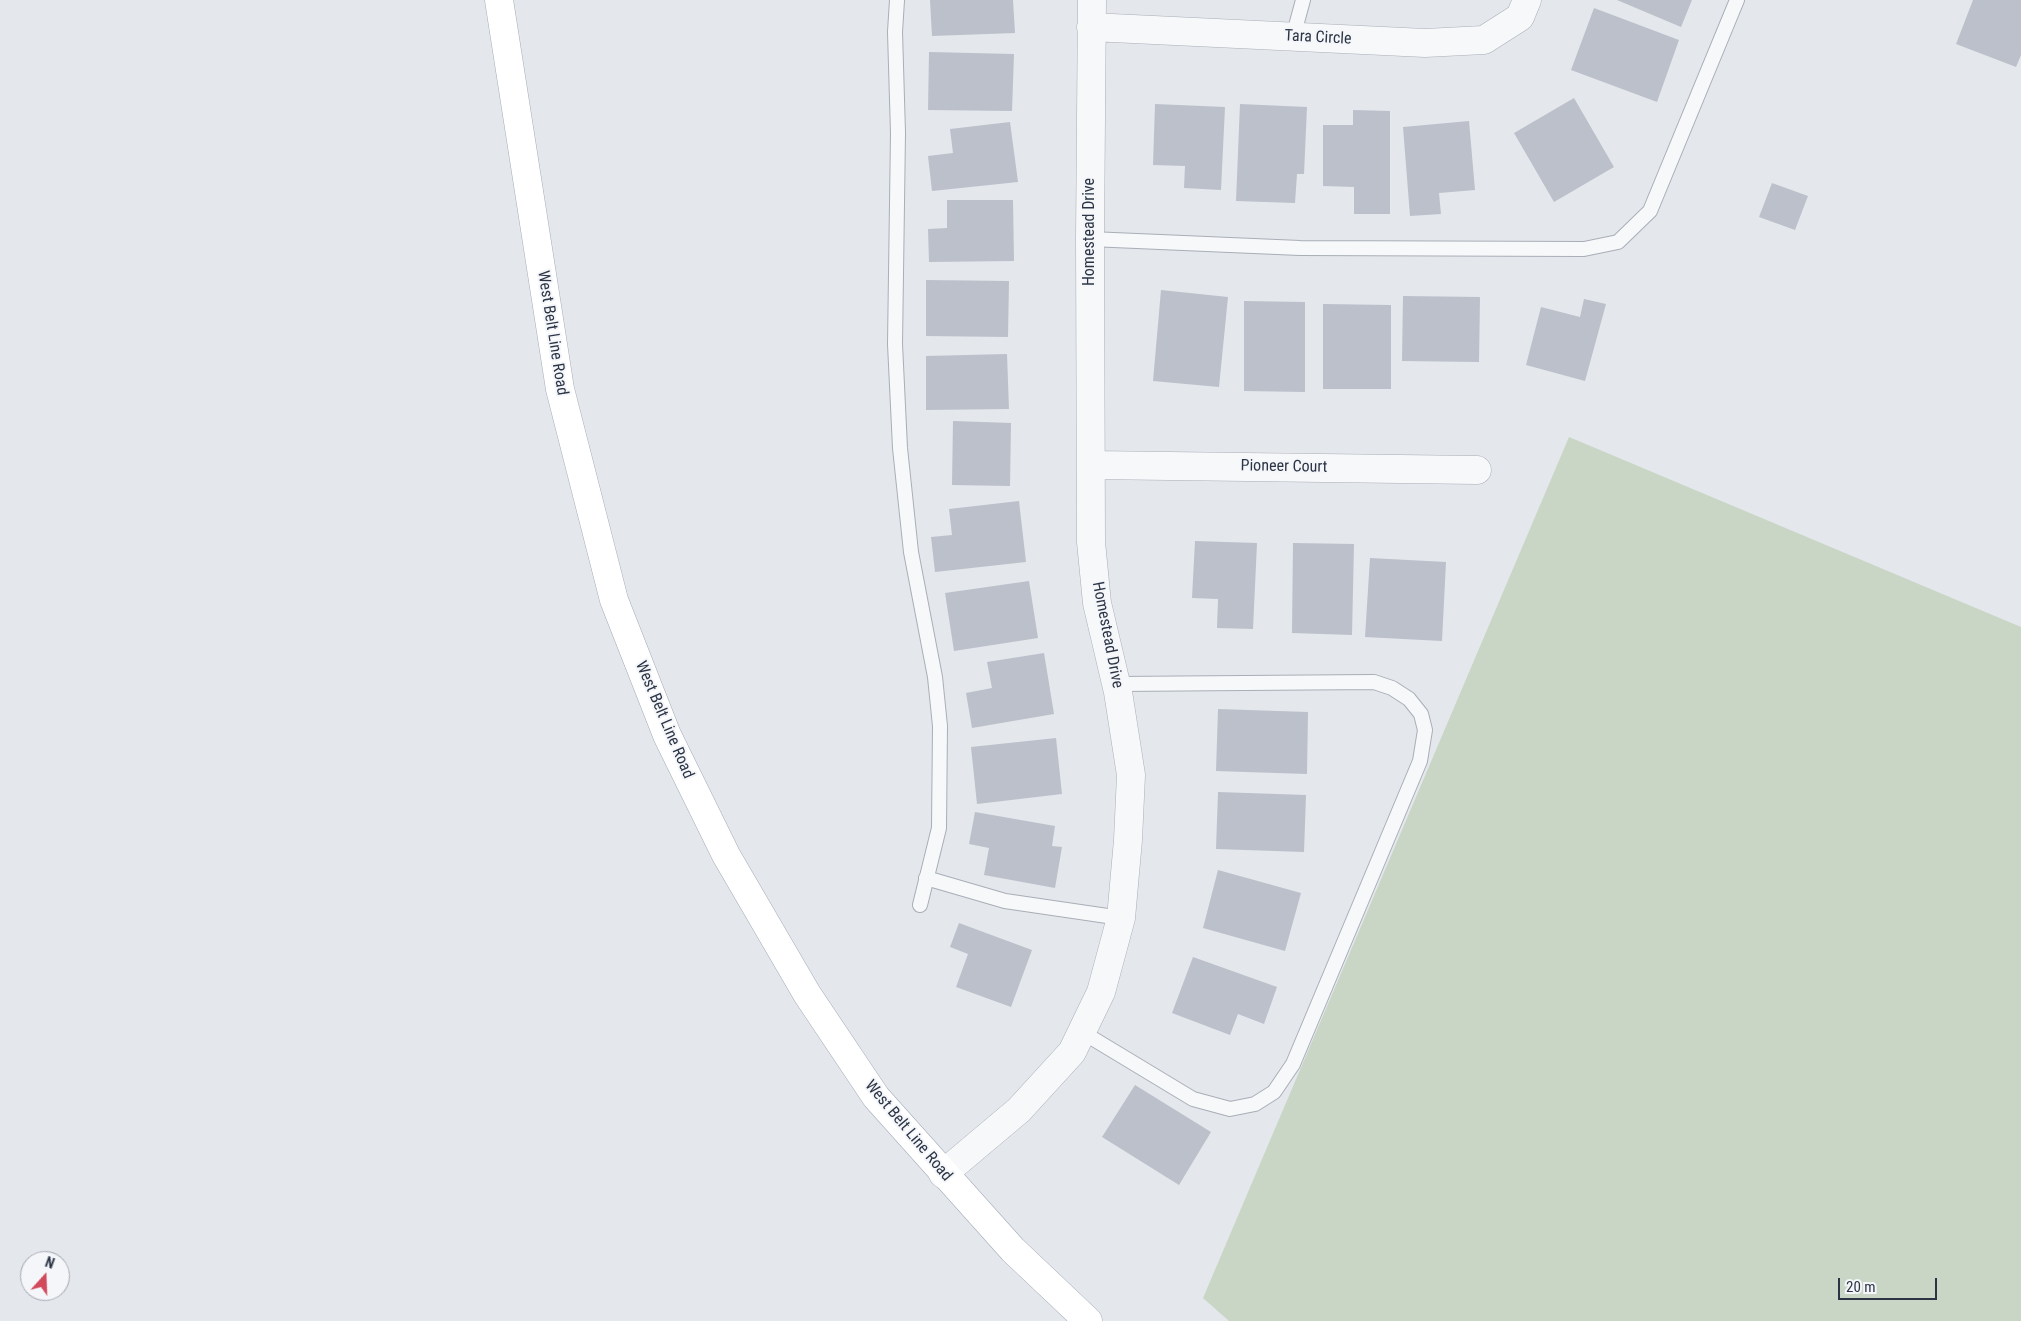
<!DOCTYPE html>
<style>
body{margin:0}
#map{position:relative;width:2021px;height:1321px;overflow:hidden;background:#e4e7ec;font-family:"Roboto Condensed",sans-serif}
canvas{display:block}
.north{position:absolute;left:20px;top:1251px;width:50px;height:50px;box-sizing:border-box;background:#f4f6f9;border:1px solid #a4a8b1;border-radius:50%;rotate:20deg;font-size:14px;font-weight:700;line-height:20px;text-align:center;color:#2b3445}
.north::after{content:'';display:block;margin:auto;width:18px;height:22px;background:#d1495b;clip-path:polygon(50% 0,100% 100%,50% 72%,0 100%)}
.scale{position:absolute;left:1838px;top:1278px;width:99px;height:22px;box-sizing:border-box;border:2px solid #2b3445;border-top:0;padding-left:6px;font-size:15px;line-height:18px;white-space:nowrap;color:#2b3445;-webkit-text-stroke:4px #f4f6f9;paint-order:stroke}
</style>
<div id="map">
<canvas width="2021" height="1321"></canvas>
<div class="north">N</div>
<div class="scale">20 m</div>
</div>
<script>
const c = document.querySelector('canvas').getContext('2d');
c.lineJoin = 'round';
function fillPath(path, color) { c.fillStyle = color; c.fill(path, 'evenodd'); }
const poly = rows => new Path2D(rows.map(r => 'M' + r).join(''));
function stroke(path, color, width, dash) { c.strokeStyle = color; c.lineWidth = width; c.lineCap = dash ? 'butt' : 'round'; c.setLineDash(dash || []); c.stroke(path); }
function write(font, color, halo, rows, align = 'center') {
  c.font = font + ' "Roboto Condensed",sans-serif'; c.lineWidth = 4; c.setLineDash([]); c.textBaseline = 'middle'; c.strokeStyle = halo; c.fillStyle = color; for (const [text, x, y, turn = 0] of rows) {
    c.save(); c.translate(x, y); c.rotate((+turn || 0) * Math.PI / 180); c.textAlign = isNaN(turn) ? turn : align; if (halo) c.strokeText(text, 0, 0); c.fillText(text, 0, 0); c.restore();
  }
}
fillPath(poly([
 [1569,437,2021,627,2021,1321,1229,1321,1203,1298]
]), '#c9d6c5');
fillPath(poly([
 [930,0,1013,0,1015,33,932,36],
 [1617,0,1692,0,1681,27],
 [1973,0,2021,0,2021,55,2016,67,1956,44],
 [1594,8,1679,40,1657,102,1571,70],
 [929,52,1014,54,1012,111,928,110],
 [1574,98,1614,167,1554,202,1514,133],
 [1155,104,1225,107,1221,190,1184,188,1185,166,1153,165],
 [1240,104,1307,107,1304,174,1297,174,1295,203,1236,201],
 [1353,110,1390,111,1390,214,1354,214,1354,187,1323,186,1323,125,1353,125],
 [1469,121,1475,190,1439,193,1441,214,1410,216,1403,127],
 [1010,122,1018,182,932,191,928,156,953,153,950,129],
 [1772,183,1808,196,1795,230,1759,217],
 [947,200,1013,200,1014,261,929,262,928,229,947,228],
 [926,280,1009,281,1008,337,926,336],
 [1161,290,1228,297,1219,387,1153,381],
 [1403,296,1480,297,1479,362,1402,361],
 [1584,299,1606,304,1585,381,1526,365,1541,307,1580,317],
 [1244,301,1305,302,1305,392,1244,391],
 [1323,304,1391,305,1391,389,1323,389],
 [1007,354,1009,409,926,410,926,356],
 [953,421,1011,423,1010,486,952,485],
 [1019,501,1026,562,935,572,931,537,952,535,949,509],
 [1195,541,1257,543,1253,629,1217,628,1218,599,1192,598],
 [1293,543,1354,544,1352,635,1292,633],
 [1370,558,1446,562,1442,641,1365,637],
 [1029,581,1038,638,954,651,945,593],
 [1044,653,1054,714,972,728,966,693,992,688,987,662],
 [1218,709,1308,712,1307,774,1216,771],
 [1056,738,1062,794,977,804,971,747],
 [1218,792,1306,795,1304,852,1216,849],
 [975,812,1055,826,1052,846,1062,847,1055,888,984,875,989,848,969,844],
 [1218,870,1301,893,1285,951,1203,928],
 [959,923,1032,950,1011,1007,956,987,968,954,950,947],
 [1193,957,1277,987,1264,1024,1238,1014,1230,1035,1172,1013],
 [1135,1085,1211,1132,1179,1185,1102,1137]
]), '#bbc0ca');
const service = poly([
 [897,0,895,32,898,133,895,344,900,448,911,552,935,677,940,726,939,828,920,905],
 [1293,37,1303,0],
 [1090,239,1300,248,1584,249,1618,242,1650,211,1737,0],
 [926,878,1005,901,1121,918],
 [1082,1032,1193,1099,1230,1109,1255,1104,1274,1092,1293,1064,1420,761,1425,730,1421,714,1409,699,1392,688,1374,682,1117,684]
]);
const minor = poly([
 [1091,27,1425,43,1484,40,1520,17,1527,0],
 [1092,465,1477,470],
 [943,1174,1019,1110,1072,1052,1101,992,1121,918,1128,840,1131,775,1118,692,1097,603,1091,542,1090,239,1092,0]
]);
const primary = poly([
 [499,0,560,389,614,600,667,735,726,855,807,994,876,1097,1013,1250,1088,1321]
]);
stroke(service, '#a9aeb7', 16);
stroke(minor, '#a9aeb7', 29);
stroke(primary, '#a3abb8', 29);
stroke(service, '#f7f8fa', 14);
stroke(minor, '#f7f8fa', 28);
stroke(primary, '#fff', 28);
write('16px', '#2b3445', '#f4f6f9', [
 ["Tara Circle",1318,38,3],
 ["Homestead Drive",1090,232,-90],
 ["West Belt Line Road",552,333,81],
 ["Pioneer Court",1284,467,1],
 ["Homestead Drive",1107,635,79],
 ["West Belt Line Road",664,720,67],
 ["West Belt Line Road",908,1131,50]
]);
</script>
